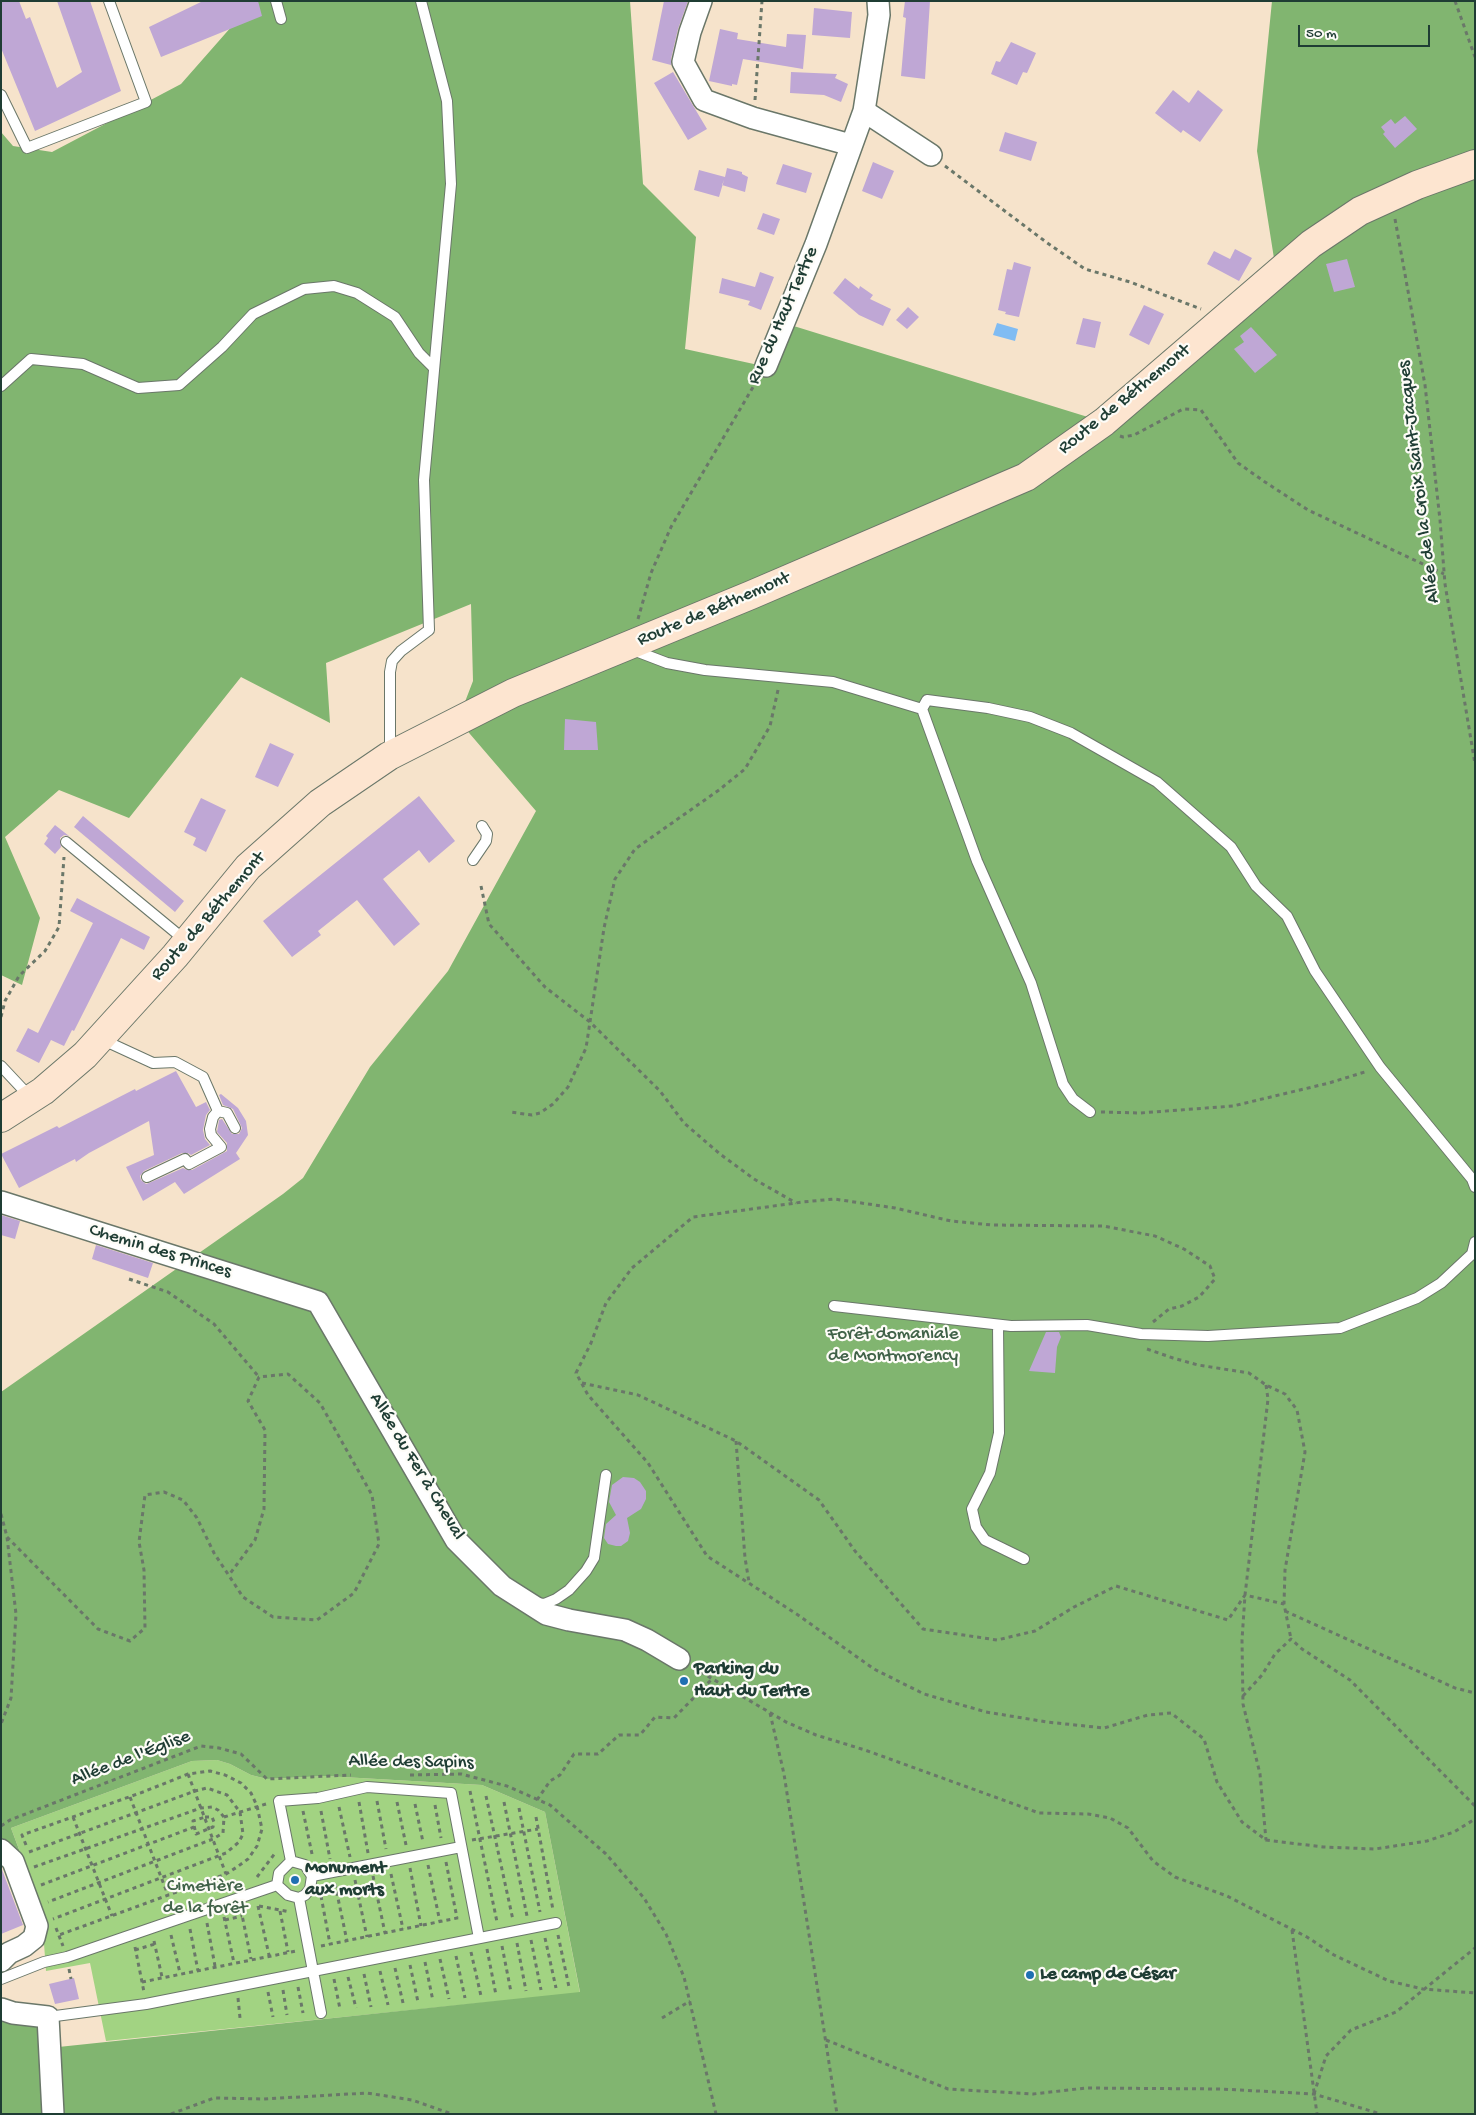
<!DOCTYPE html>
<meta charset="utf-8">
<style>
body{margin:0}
#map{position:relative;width:1476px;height:2115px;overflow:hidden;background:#f6e3cb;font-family:"Gochi Hand",sans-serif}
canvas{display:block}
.frame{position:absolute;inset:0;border:2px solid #1f3d34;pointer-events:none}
.scale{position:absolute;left:1298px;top:25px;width:132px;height:22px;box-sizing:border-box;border:2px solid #1f3d34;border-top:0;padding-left:6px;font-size:15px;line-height:18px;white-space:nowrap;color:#1f3d34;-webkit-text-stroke:4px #fdfcf7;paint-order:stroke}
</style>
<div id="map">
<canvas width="1476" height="2115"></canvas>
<div class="frame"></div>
<div class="scale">50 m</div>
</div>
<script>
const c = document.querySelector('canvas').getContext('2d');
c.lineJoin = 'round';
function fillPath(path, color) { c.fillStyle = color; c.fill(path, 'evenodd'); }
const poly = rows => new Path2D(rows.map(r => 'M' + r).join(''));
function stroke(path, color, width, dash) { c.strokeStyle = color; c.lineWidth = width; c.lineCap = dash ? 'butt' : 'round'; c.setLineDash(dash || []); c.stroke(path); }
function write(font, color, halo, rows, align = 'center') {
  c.font = font + ' "Gochi Hand",sans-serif'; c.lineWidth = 4.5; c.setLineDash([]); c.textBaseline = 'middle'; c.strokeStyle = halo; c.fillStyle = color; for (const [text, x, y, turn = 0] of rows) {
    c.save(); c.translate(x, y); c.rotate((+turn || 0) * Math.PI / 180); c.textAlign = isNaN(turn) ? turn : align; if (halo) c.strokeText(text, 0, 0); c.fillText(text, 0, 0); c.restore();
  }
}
fillPath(poly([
 [217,1760,230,1764,251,1775,267,1779,325,1776,482,1785,545,1812,580,1993,106,2041,90,1963,46,1971,43,1930,48,1926,11,1828,192,1761]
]), '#a2d382');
fillPath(poly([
 [254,1,630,1,643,184,696,237,685,349,763,366,784,323,1104,422,1276,271,1257,151,1272,1,1475,1,1475,2114,1,2114,1,2009,48,2017,49,2048,580,1992,545,1812,482,1785,325,1776,267,1779,251,1775,230,1764,217,1760,192,1761,11,1828,48,1927,43,1930,1,1850,1,1392,283,1194,303,1178,370,1067,448,971,536,811,458,720,473,681,471,604,326,663,330,723,241,677,129,818,59,790,5,837,40,918,22,985,1,975,1,132,13,146,52,152,181,84]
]), '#81b570');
fillPath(poly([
 [997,323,1018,329,1015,341,993,335]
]), '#80bcf3');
fillPath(poly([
 [1,1,19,1,26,19,30,17,57,88,82,72,57,1,90,1,121,91,35,131,1,48],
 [203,1,258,1,262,16,161,57,149,27],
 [664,1,688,1,678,29,671,59,671,65,652,60],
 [905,1,930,1,925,79,901,76,906,18,903,17],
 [814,8,852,12,850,38,812,35],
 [720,29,738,33,737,39,786,47,787,34,806,35,803,69,743,59,737,85,732,84,732,86,709,81],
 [1011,42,1036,53,1027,73,1023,72,1017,85,991,74,996,61,1000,62],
 [673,72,707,129,688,140,654,83],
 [791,72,837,74,835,78,848,84,841,102,824,95,790,93],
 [1173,90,1189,103,1198,90,1223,110,1200,142,1183,130,1181,133,1155,113],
 [1405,116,1417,129,1395,148,1383,134,1385,132,1381,127,1391,119,1395,124],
 [1005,132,1037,142,1031,161,999,151],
 [873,162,894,171,882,199,862,191],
 [783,164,812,173,806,193,776,184],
 [727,168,742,172,742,174,748,177,745,192,722,185,724,180,719,197,694,190,699,170,725,177],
 [763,213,780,219,774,235,757,229],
 [1235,249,1252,258,1239,281,1207,264,1214,251,1230,259],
 [1347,259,1355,287,1334,292,1326,264],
 [1014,262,1031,267,1019,317,1005,314,1006,312,998,310,1007,269,1012,270],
 [760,272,774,277,761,310,748,305,750,301,719,293,722,278,755,287],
 [845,278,859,289,860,286,873,295,870,299,891,309,883,326,859,315,833,293],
 [1144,305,1164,314,1149,345,1129,335],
 [908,307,919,317,907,329,896,320],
 [1083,318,1101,322,1095,348,1076,344],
 [1251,327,1277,355,1255,373,1234,349,1244,342,1240,336],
 [565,719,596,722,598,750,564,750],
 [270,743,294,754,278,787,255,777],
 [419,796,455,841,429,863,419,850,383,879,420,924,394,946,357,900,318,931,321,935,292,957,263,921],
 [201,798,226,810,206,852,193,845,196,838,184,832],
 [83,816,184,901,175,912,74,827],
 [55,825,69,836,64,835,60,838,61,847,55,854,44,844,48,838,46,836],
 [77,898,150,937,144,950,121,938,74,1031,72,1030,64,1046,51,1040,39,1063,16,1051,28,1028,38,1033,93,923,70,911],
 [176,1071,196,1107,206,1102,210,1110,206,1115,203,1130,205,1139,210,1145,191,1155,188,1153,182,1153,144,1171,140,1176,141,1180,146,1184,149,1183,183,1168,187,1170,192,1170,227,1151,227,1143,217,1132,219,1120,222,1119,232,1134,239,1134,242,1128,233,1109,223,1105,219,1095,221,1094,238,1108,246,1121,248,1135,236,1153,240,1159,184,1194,175,1182,143,1201,126,1167,154,1155,149,1121,89,1153,76,1162,75,1159,19,1188,1,1154,57,1126,59,1128,135,1089,136,1091],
 [1,1215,20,1221,15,1239,1,1235],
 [96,1245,153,1263,148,1278,92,1259],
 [1046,1332,1059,1332,1061,1337,1057,1347,1055,1373,1029,1371],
 [623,1477,634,1478,640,1482,646,1491,646,1499,641,1509,627,1518,630,1533,628,1541,621,1546,616,1546,608,1544,604,1538,606,1524,616,1515,609,1502,612,1485],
 [1,1867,23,1925,1,1934],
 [74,1978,79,1999,55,2004,49,1984]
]), '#bfa7d5');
const lane = poly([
 [276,1,281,19],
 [1,95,27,148,146,102,109,1],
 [1,386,31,359,83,364,138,388,179,385,222,347,253,314,304,289,334,286,357,293,395,317,419,353,434,368],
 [633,650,667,663,705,670,833,682,922,709],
 [390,752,390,672,392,661,401,651,429,630,424,480,451,184,447,101,421,1],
 [66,842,186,941],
 [473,860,486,841,487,834,482,826],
 [101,1039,153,1063,175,1062,203,1077,218,1111,213,1117,210,1129,211,1135,221,1147,189,1164,185,1159,147,1177],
 [1,1066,31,1098],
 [218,1111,227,1113,235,1128],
 [1090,1112,1073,1099,1063,1084,1031,983,977,861,922,709,927,700,988,708,1030,717,1071,733,1157,782,1231,847,1256,886,1287,916,1315,971,1380,1067,1472,1179,1475,1187],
 [834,1306,1011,1326,1087,1325,1141,1334,1208,1336,1340,1328,1417,1298,1441,1283,1472,1254,1475,1242],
 [998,1325,999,1433,990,1473,972,1509,976,1527,985,1540,1024,1559],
 [536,1603,544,1604,556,1599,569,1590,586,1571,594,1558,606,1475],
 [291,1861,279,1801,318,1798,367,1787,451,1793,479,1938],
 [277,1885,288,1895,299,1898,305,1895,310,1889,312,1876],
 [299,1898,321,2013],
 [1,1979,44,1962,67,1957,277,1885,279,1873,291,1861,305,1865,312,1876,461,1847],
 [48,2017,146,2004,556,1923]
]);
const street = poly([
 [701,1,690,32,683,62,704,100,753,118,851,145],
 [864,111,931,155],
 [766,366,816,244,864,111,879,15,878,1],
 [1,1202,318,1302,456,1540,502,1586,546,1614,569,1620,625,1630,647,1640,679,1659],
 [1,1850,13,1861,37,1926,34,1938,24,1946,9,1953,1,1961],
 [1,2009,13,2013,48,2017,53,2114]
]);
const secondary = poly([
 [1,1118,43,1091,85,1055,175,956,248,867,320,803,389,756,513,693,751,595,1026,477,1104,422,1311,244,1360,211,1417,185,1475,164]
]);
stroke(lane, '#6a7769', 12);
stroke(street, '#6a7769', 24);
stroke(secondary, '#6a7769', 30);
stroke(poly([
 [1455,1,1475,57],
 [755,100,762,1],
 [945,166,1046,242,1085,269,1130,282,1201,309],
 [1395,219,1425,385,1440,520,1445,584,1475,764],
 [1120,436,1123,437,1134,435,1183,409,1201,410,1238,463,1265,482,1308,510,1444,574],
 [638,619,651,573,671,527,756,382],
 [778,690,770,726,745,769,719,790,635,849,615,879,604,928,590,1022,660,1091,684,1123,720,1154,754,1179,796,1203],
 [481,886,489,924,545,987,590,1022,586,1048,568,1087,553,1104,540,1113,532,1115,510,1112],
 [1,1017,5,1001,19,976,45,951,59,927,64,857],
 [1101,1112,1140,1113,1233,1106,1329,1083,1368,1071],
 [129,1279,168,1292,214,1324,259,1377],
 [1153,1322,1169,1309,1182,1306,1199,1297,1215,1279,1210,1266,1184,1249,1155,1236,1103,1226,992,1225,951,1221,895,1208,834,1199,803,1202,693,1217,632,1268,606,1303,591,1343,576,1373,588,1395,648,1463,707,1556,798,1615,874,1669,924,1694,986,1712,1047,1722,1104,1728,1148,1715,1171,1713,1204,1739,1217,1782,1242,1822,1266,1840,1323,1847,1375,1849,1427,1841,1454,1832,1475,1819],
 [1147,1349,1173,1358,1198,1365,1249,1373,1266,1385,1285,1394,1297,1410,1305,1452,1285,1570,1284,1604,1291,1639],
 [582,1383,638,1395,736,1441,819,1500,855,1551,923,1629,997,1640,1035,1631,1074,1607,1116,1586,1228,1620,1245,1595,1284,1604],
 [1266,1385,1268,1399,1245,1595,1242,1640,1243,1704,1260,1774,1266,1840],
 [736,1441,745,1558,749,1582],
 [1,1514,7,1537,16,1614,11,1698,1,1724],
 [7,1537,98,1629,130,1641,145,1628,144,1570,139,1542,145,1495,164,1492,183,1500,197,1518,214,1553,243,1597,273,1617,317,1620,354,1593,379,1544,372,1495,320,1403,288,1374,259,1377,248,1401,265,1430,264,1509,255,1540,229,1575],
 [1285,1611,1455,1688,1475,1693],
 [694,1668,786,1722,816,1735,865,1750,1039,1813,1088,1814,1110,1818,1128,1828,1153,1861,1175,1877,1227,1896,1307,1937,1334,1955,1389,1981,1423,1989,1475,1993],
 [1243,1696,1262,1675,1275,1654,1291,1639,1302,1649,1350,1680,1475,1806],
 [770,1713,784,1774,837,2114],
 [188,1774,226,1874],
 [410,1775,461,1774,507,1786,550,1805,606,1854,644,1898,666,1934,684,1977,716,2114],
 [470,1791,497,1922],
 [486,1796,513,1920],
 [130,1797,168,1895],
 [537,1800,550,1781,560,1775,574,1754,598,1754,619,1735,640,1735,655,1717,674,1718,712,1679],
 [377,1801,386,1849],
 [359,1802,368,1853],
 [397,1802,406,1845],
 [504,1802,527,1916],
 [415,1804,423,1842],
 [435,1805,441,1838],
 [339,1807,350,1857],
 [519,1808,540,1912],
 [303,1811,312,1854],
 [321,1811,330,1859],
 [73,1817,112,1916],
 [205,1817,212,1817,214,1822,213,1827,196,1834,193,1821,205,1817],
 [224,1817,266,1804],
 [536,1817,553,1910],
 [1,1826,10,1820,201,1746,219,1748,241,1754,267,1779,351,1775],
 [472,1840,538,1829],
 [26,1845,22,1835,143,1792,188,1774,210,1771,225,1775,241,1783,251,1793,257,1806,262,1829,257,1846,248,1859,237,1867,226,1874,59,1935],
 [29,1852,195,1791,207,1788,227,1795,240,1812,243,1834,239,1842,226,1853,53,1919],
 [446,1862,457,1918],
 [428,1865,440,1922],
 [34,1867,201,1808,212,1807,218,1810,224,1817,223,1833,213,1839,48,1902],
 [410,1868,421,1926],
 [391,1874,403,1929],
 [373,1876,385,1933],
 [257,1877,276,1852],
 [355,1880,367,1937],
 [335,1884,347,1941],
 [41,1885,194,1827],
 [321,1896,330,1944],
 [258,1906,269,1955],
 [259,1906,290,1912],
 [241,1910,251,1959],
 [280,1911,288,1952],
 [224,1917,234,1963],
 [225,1920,242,1916],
 [207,1923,215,1966],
 [56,1928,63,1946],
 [190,1929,198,1971],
 [1292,1930,1317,2114],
 [171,1935,180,1973],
 [558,1935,569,1987],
 [545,1938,556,1988],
 [531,1940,541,1990],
 [154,1941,162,1977],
 [517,1943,526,1991],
 [321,1946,462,1917],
 [502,1946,511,1992],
 [135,1947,144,1992],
 [487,1949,496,1995],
 [135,1950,155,1944],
 [471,1952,481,1996],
 [456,1956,465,1998],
 [440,1959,449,1999],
 [425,1962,433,2001],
 [410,1965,418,2002],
 [395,1968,403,2003],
 [69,1969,71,1979],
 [380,1971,388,2005],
 [364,1974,371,2007],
 [348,1977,356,2008],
 [334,1979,340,2009],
 [142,1982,296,1951],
 [298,1987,303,2013],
 [283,1990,287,2015],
 [268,1992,273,2017],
 [238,1998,240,2018],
 [662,2018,690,2001],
 [826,2040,948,2089,1033,2094,1086,2088,1221,2089,1314,2094,1381,2114],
 [1314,2094,1326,2056,1351,2030,1396,2012,1475,1948],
 [171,2114,214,2098,264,2099,367,2093,412,2100,452,2114]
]), '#6a7769', 3, [4, 4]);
stroke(lane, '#fff', 10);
stroke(street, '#fff', 21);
stroke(secondary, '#fde5d0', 28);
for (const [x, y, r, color] of [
 [684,1681,5,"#1f6fb2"],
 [295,1880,5,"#1f6fb2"],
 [1030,1975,5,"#1f6fb2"]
]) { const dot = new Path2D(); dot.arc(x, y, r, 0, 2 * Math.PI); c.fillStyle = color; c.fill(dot); stroke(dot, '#fdfcf7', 2); }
write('19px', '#1f3d34', '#fdfcf7', [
 ["Rue du Haut Tertre",784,316,-66],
 ["Route de Béthemont",1125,400,-39],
 ["Allée de la Croix Saint-Jacques",1420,482,-97],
 ["Route de Béthemont",714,610,-23],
 ["Route de Béthemont",209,917,-49],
 ["Chemin des Princes",160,1252,17],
 ["Allée du Fer à Cheval",416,1467,59],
 ["Allée de l'Église",131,1759,-21],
 ["Allée des Sapins",411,1763,1]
]);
write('19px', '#406248', '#fdfcf7', [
 ["Forêt domaniale",893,1335],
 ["de Montmorency",893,1357],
 ["Cimetière",205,1887],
 ["de la forêt",205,1909]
]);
write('bold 19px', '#1f3d34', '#fdfcf7', [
 ["Parking du",694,1670],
 ["Haut du Tertre",694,1692],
 ["Monument",305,1869],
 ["aux morts",305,1891],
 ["Le camp de César",1040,1975]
], 'left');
</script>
